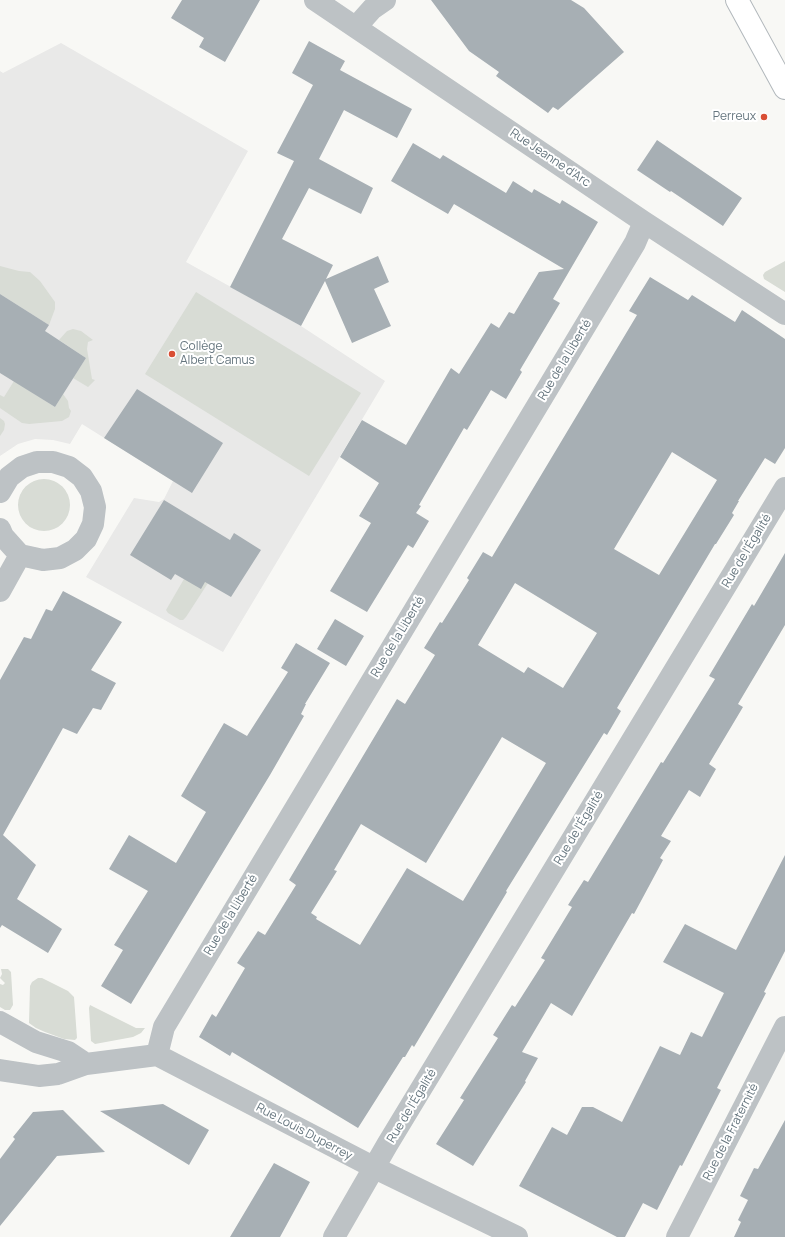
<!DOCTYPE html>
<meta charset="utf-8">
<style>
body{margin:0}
canvas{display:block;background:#f8f8f5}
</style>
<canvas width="785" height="1237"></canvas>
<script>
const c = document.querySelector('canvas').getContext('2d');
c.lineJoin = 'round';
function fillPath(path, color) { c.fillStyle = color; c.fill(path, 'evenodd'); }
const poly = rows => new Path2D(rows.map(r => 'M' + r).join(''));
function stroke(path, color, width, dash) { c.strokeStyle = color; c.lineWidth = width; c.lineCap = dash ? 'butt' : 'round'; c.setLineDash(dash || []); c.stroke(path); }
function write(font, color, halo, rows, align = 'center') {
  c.font = font + ' Manrope,sans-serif'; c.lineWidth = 4; c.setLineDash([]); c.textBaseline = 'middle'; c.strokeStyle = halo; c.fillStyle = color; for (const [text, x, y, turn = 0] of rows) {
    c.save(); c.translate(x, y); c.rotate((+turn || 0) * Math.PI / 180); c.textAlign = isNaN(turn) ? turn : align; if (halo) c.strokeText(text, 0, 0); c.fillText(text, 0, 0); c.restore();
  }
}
fillPath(poly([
 [61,43,248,151,186,262,301,326,385,381,223,652,86,577,134,498,159,502,164,499,173,481,82,424,70,444,53,440,35,439,18,444,0,456,0,71,3,73]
]), '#e9e9e8');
fillPath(poly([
 [785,261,785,292,764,279,763,275,765,272],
 [0,266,19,271,30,272,40,281,55,302,55,309,49,325,0,294],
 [196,292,361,393,309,476,145,374],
 [73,329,81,331,93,340,88,342,87,349,92,379,95,380,88,387,73,378,86,358,59,340,67,331],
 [14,381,55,407,63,394,68,401,69,408,71,411,69,417,62,421,29,424,22,423,0,408,0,395,4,397],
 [0,418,4,421,5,424,4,430,0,436],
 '18 505a26 26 0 1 1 52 0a26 26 0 1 1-52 0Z',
 [184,579,205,582,208,583,186,617,183,620,180,620,168,613,166,610],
 [1,969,8,969,11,972,13,1005,10,1010,5,1010,0,1007,0,984,3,985,5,983,0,978,2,974],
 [38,978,42,978,68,991,74,997,77,1038,75,1040,64,1039,45,1032,36,1028,29,1023,30,986,32,982],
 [90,1005,136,1028,145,1028,141,1033,133,1037,95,1044,91,1041,89,1008]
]), '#d8dcd5');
fillPath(poly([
 [182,0,260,0,225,62,199,47,204,38,171,18],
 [431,0,571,0,584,8,624,52,558,110,553,107,548,113,496,76,499,72,469,51],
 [309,41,345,61,340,70,412,109,397,138,344,110,319,159,373,188,361,214,309,188,282,239,333,265,326,279,378,256,389,282,374,289,391,326,352,343,325,281,301,326,230,287,294,161,277,153,313,85,292,73],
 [657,140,742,198,723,226,671,191,670,192,637,170],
 [413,143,440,159,443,155,506,193,513,181,532,193,534,189,560,204,562,200,598,222,553,299,560,303,520,370,522,372,506,399,491,390,467,430,464,428,419,505,421,506,416,513,429,521,413,548,408,545,367,612,330,591,371,523,359,516,379,483,340,457,362,420,406,445,451,368,459,374,491,323,499,328,509,312,514,314,539,272,564,269,454,204,448,214,391,181],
 [650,277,688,300,692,295,735,322,742,310,785,339,785,448,775,464,765,458,738,501,739,501,732,513,734,515,716,544,715,544,617,708,621,711,607,735,604,733,506,891,507,892,414,1047,412,1045,405,1057,403,1057,358,1128,232,1052,230,1056,199,1037,212,1014,216,1017,245,968,237,963,258,931,265,935,296,885,289,880,397,699,405,704,435,655,424,648,440,622,442,623,469,580,467,578,483,552,492,557,637,315,629,311],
 [672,452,717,480,659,575,614,549],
 [515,583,597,633,563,688,528,667,524,673,478,645],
 [502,737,546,763,463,901,407,868,360,945,316,919,317,917,311,913,337,871,334,870,361,824,426,863],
 [0,294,49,325,45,331,86,358,55,407,0,373],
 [137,389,223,443,192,493,104,438],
 [164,500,230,540,234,533,261,550,231,597,205,582,201,589,175,574,171,580,130,555],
 [785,553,785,625,738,704,743,707,709,764,716,769,700,797,689,790,661,836,671,841,660,858,663,860,634,914,632,913,572,1016,551,1003,522,1052,538,1058,525,1081,526,1082,473,1166,436,1144,464,1100,460,1098,498,1038,493,1035,512,1005,515,1007,545,960,541,958,572,907,568,905,584,880,588,882,661,762,663,763,715,679,709,676,752,604,754,606],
 [63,591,122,622,91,670,116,683,101,710,93,708,77,734,63,728,3,835,36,865,17,899,62,929,48,953,2,925,0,928,0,680,24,637,31,639,46,609,52,611],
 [335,619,364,636,346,666,317,649],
 [296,643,330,663,305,704,306,704,301,714,304,716,270,775,131,1004,101,986,123,950,114,945,148,891,109,869,129,835,176,863,206,812,181,796,224,723,247,736,288,672,281,668],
 [785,855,785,951,764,992,766,993,717,1088,721,1090,682,1166,680,1165,657,1210,643,1203,625,1237,617,1237,519,1186,552,1127,567,1135,582,1107,593,1107,622,1122,660,1046,680,1055,691,1032,702,1037,724,993,663,962,685,924,736,950],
 [163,1104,209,1130,189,1165,100,1111],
 [63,1110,105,1152,57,1156,0,1226,0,1159,15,1139,13,1137,33,1112],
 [785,1120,785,1237,734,1237,741,1222,738,1220,748,1200,740,1196,754,1168,758,1169],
 [274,1163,310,1182,280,1237,230,1237]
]), '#a7afb4');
const secondary = poly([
 [737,0,785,88]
]);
stroke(secondary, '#b2b8bc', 24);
stroke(poly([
 [315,0,644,222,785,314],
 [356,27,372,9,385,0],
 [0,492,9,477,22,467,37,462,53,462,69,467,82,477,91,491,95,507,93,524,86,539,75,550,60,558,43,560,20,555,3,536,0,529],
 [0,591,20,555],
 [0,1022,36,1042,68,1052,86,1064,58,1074,39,1076,0,1070],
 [157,1055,164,1027,635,243,644,222],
 [86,1064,157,1055,375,1168,517,1237],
 [334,1237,387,1145,785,488],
 [677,1237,785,1027]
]), '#bdc2c5', 22);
stroke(secondary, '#fff', 22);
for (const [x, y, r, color] of [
 [764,117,4,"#d94e34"],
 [172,354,4,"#d94e34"]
]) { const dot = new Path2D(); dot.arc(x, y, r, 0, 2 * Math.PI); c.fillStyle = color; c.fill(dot); stroke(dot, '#fff', 1.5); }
write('12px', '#65757e', '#fff', [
 ["Perreux",756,117],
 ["Collège",180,347,"left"],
 ["Albert Camus",180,361,"left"]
], 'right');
write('12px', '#65757e', '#fff', [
 ["Rue Jeanne d'Arc",550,158,34],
 ["Rue de la Liberté",565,360,-59],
 ["Rue de l'Égalité",747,551,-59],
 ["Rue de la Liberté",398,637,-59],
 ["Rue de l'Égalité",579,828,-59],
 ["Rue de la Liberté",231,915,-59],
 ["Rue de l'Égalité",412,1106,-59],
 ["Rue Louis Duperrey",304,1132,28],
 ["Rue de la Fraternité",731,1132,-63]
]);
</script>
